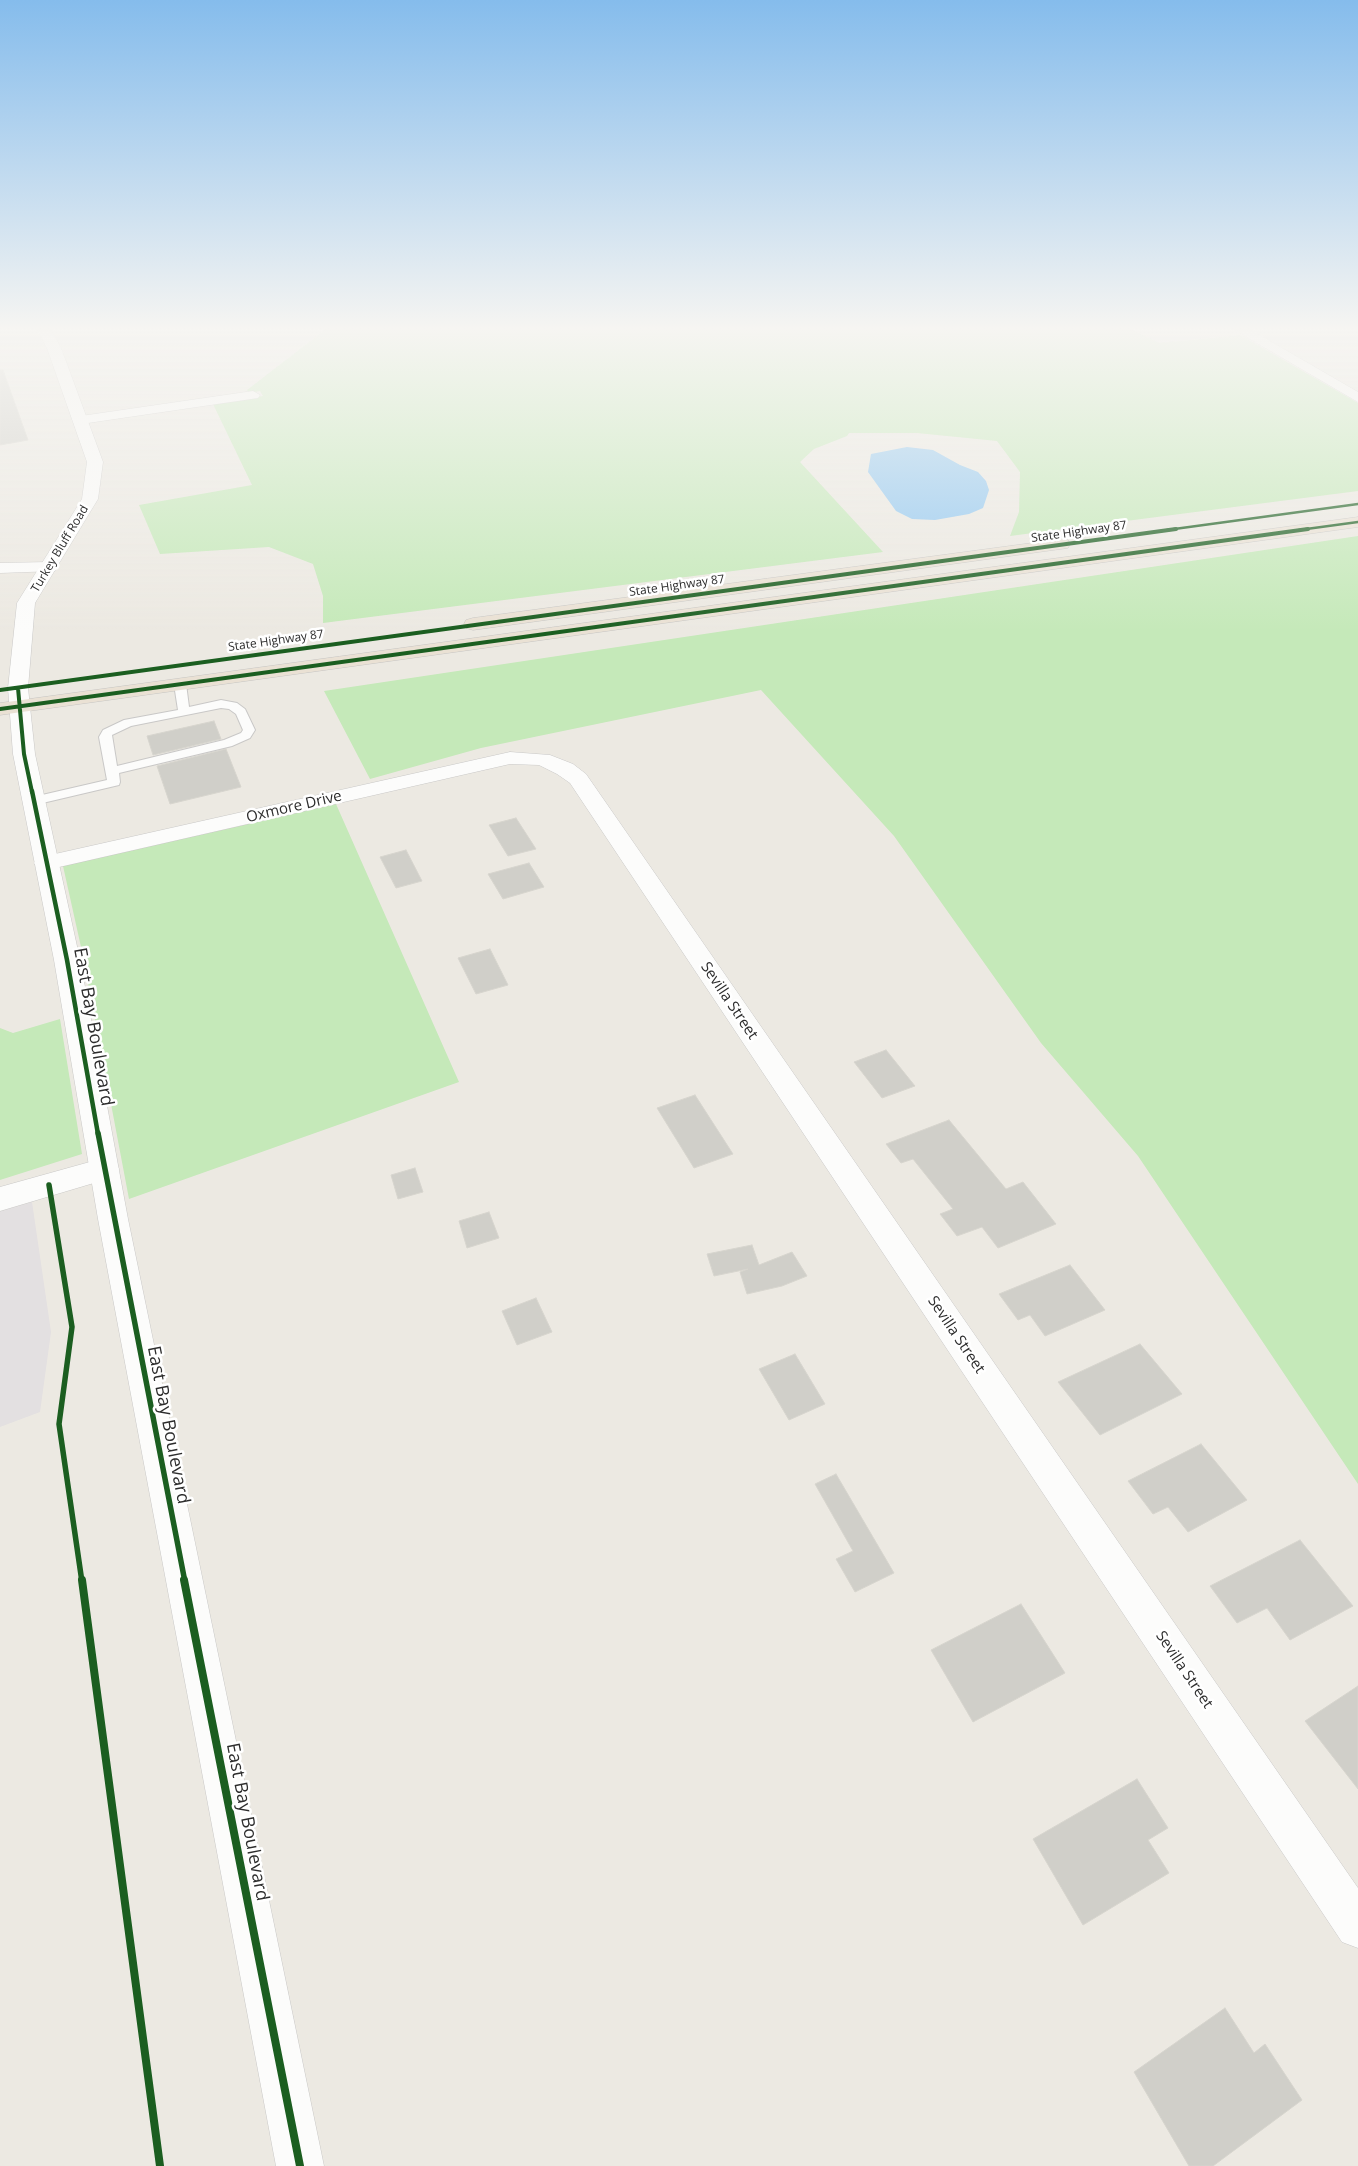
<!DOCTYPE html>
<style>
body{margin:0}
canvas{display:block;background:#ece9e2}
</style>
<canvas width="1358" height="2166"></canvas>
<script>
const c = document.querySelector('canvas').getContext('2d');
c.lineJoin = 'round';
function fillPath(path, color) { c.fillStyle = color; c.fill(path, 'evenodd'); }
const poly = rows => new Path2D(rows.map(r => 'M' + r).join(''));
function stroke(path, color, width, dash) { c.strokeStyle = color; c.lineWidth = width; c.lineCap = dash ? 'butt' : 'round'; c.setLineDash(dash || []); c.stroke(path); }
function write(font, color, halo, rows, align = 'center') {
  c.font = font + ' "Open Sans",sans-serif'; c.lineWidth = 5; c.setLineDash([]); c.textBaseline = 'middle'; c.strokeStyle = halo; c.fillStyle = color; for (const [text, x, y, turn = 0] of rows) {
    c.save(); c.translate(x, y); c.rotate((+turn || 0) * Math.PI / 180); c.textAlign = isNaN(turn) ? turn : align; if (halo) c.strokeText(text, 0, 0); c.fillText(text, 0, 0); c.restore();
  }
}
fillPath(poly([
 [32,1202,51,1332,40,1412,0,1427,0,1211]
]), '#e3e0e1');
fillPath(poly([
 [326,329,1130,329,1159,343,1240,335,1358,403,1358,491,1010,536,1019,512,1020,472,997,441,917,433,849,433,847,436,814,449,800,462,883,552,323,623,323,596,313,564,269,547,160,554,139,505,252,485,213,404,263,396,260,391,249,393,247,390],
 [1358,536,1358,1484,1138,1156,1041,1043,894,836,761,690,481,748,370,779,324,691],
 [336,804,459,1082,129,1199,83,956,63,866],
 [60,1019,82,1154,0,1180,0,1028,13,1033]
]), '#c5e9b9');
fillPath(poly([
 [907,447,933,450,960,465,978,472,986,481,989,490,983,508,969,514,935,520,912,519,896,511,868,472,871,454]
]), '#92c8f1');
const building = poly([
 [0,370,3,370,28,440,0,445,0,370],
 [214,721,221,739,153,755,147,736,214,721],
 [226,749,241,787,170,804,157,766,226,749],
 [516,818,536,849,508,856,489,825,516,818],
 [406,850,422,881,396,888,380,857,406,850],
 [529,863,544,887,503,899,488,874,529,863],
 [490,949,508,985,476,994,458,958,490,949],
 [886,1050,915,1086,882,1098,854,1062,886,1050],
 [695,1095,733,1154,694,1168,657,1108,695,1095],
 [949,1120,1006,1189,1023,1182,1056,1224,998,1248,982,1227,957,1236,940,1214,953,1209,913,1159,901,1163,886,1144,949,1120],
 [415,1168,423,1192,398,1199,391,1175,415,1168],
 [489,1212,499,1238,467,1248,459,1221,489,1212],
 [752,1245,759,1265,792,1252,807,1276,782,1286,747,1294,740,1272,748,1269,714,1276,707,1254,752,1245],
 [1070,1265,1105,1310,1045,1336,1030,1315,1018,1320,999,1294,1070,1265],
 [536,1298,552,1332,517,1345,502,1311,536,1298],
 [1140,1344,1182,1394,1100,1435,1058,1382,1140,1344],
 [795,1354,825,1404,789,1420,759,1369,795,1354],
 [1201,1444,1247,1500,1188,1532,1168,1507,1153,1514,1128,1481,1201,1444],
 [836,1474,894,1573,855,1592,836,1559,853,1551,815,1484,836,1474],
 [1300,1540,1353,1606,1290,1640,1267,1608,1237,1623,1210,1586,1300,1540],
 [1021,1604,1065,1673,973,1722,931,1650,1021,1604],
 [1358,1686,1358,1789,1305,1721,1358,1686],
 [1137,1779,1168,1828,1148,1840,1169,1873,1083,1925,1033,1839,1137,1779],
 [1225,2008,1254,2053,1265,2044,1302,2100,1213,2166,1189,2166,1134,2072,1225,2008]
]);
fillPath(building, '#d0cfc9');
stroke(building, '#d7d5ce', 1);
const lane = poly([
 [180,681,186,684,189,707,221,700,237,703,245,709,255,730,250,738,232,746,119,773,120,782,119,785,34,805,29,804,28,801,29,798,107,780,99,737,103,730,124,720,178,710,174,684,180,681],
 [221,708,229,709,236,714,243,730,241,733,224,740,117,766,112,735,131,726,221,708]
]);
const street = poly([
 [1233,329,1249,329,1358,392,1358,402,1233,329],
 [253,391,260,395,258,398,81,424,74,420,81,416,253,391],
 [49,562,55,563,58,567,55,571,0,573,0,563,49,562],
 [510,752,550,755,573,764,586,774,1358,1888,1358,1948,1342,1942,570,783,557,774,539,765,510,764,46,870,38,868,34,863,38,858,46,856,510,752],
 [104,1158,114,1161,119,1169,114,1177,0,1211,0,1187,104,1158]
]);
const secondary = poly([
 [37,329,50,329,61,348,103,462,98,499,35,603,28,688,35,754,80,960,128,1219,324,2166,276,2166,98,1219,54,960,13,754,8,688,17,603,82,499,87,462,47,348,37,329]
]);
const highway = poly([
 [1358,517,1358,527,0,715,0,703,1358,517],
 [1062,539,1068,540,1070,544,1068,548,473,630,466,628,464,624,466,620,473,618,1062,539]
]);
stroke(lane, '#c9c8c7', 2);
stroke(street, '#c9c8c7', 1);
stroke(secondary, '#c9c8c7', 1);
stroke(highway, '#c6c5c3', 1);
fillPath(lane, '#fcfcfb');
fillPath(street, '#fcfcfb');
fillPath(secondary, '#fcfcfb');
fillPath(highway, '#eae1d4');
stroke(poly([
 [1167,530,1358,504],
 [1299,530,1358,522]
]), '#1b5e20', 2.5);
stroke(poly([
 [18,688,24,754,32,792],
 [0,690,1176,529],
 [0,709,1308,529]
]), '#1b5e20', 4);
stroke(poly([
 [32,791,67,960,98,1134]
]), '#1b5e20', 4.5);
stroke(poly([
 [98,1133,185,1582],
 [49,1185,72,1327,59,1424,82,1582]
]), '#1b5e20', 5.5);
stroke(poly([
 [82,1580,160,2166],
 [184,1580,300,2166]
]), '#1b5e20', 8);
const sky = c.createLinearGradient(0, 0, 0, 632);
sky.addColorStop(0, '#85bcec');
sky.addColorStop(0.52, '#f6f5f2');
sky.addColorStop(1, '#f6f5f200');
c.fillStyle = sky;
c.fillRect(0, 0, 1358, 632);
write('12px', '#2d2d2d', '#fff', [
 ["State Highway 87",1079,532,-8],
 ["Turkey Bluff Road",60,549,-59],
 ["State Highway 87",677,586,-8],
 ["State Highway 87",276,641,-8]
]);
write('15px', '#2d2d2d', '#fff', [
 ["Oxmore Drive",294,807,-13],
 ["Sevilla Street",729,1001,56],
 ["Sevilla Street",956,1335,56],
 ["Sevilla Street",1184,1670,56]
]);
write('18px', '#2d2d2d', '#fff', [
 ["East Bay Boulevard",93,1027,80],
 ["East Bay Boulevard",168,1425,79],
 ["East Bay Boulevard",247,1822,79]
]);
</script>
